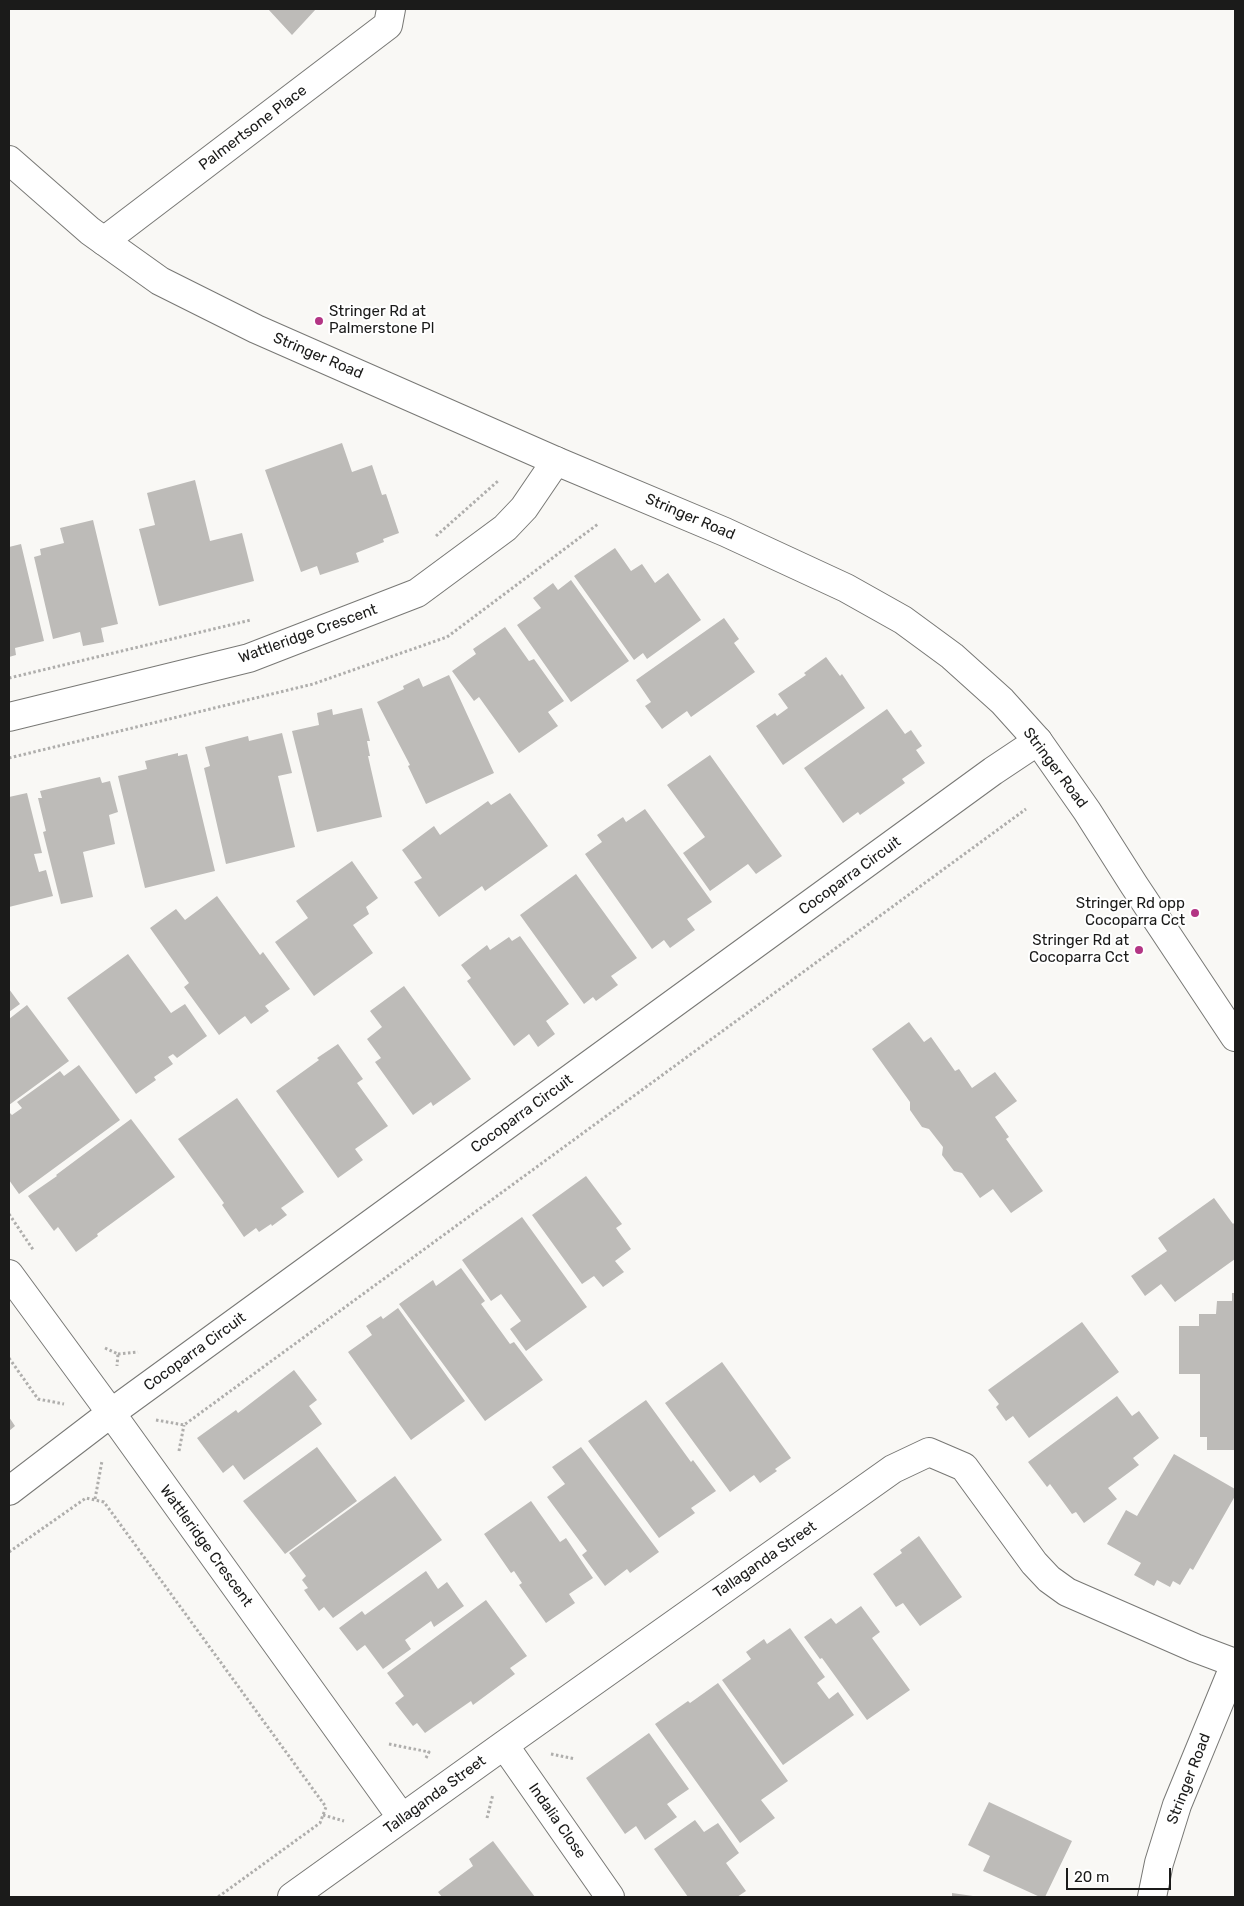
<!DOCTYPE html>
<style>
body{margin:0}
#map{position:relative;width:1244px;height:1906px;overflow:hidden;background:#f9f8f5;font-family:Rubik,sans-serif}
canvas{display:block}
.frame{position:absolute;inset:0;border:10px solid #1b1b1a;pointer-events:none}
.scale{position:absolute;left:1066px;top:1868px;width:105px;height:22px;box-sizing:border-box;border:2px solid #1b1b1a;border-top:0;padding-left:6px;font-size:15px;line-height:18px;white-space:nowrap;color:#1b1b1a;-webkit-text-stroke:4px #fff;paint-order:stroke}
</style>
<div id="map">
<canvas width="1244" height="1906"></canvas>
<div class="frame"></div>
<div class="scale">20 m</div>
</div>
<script>
const c = document.querySelector('canvas').getContext('2d');
c.lineJoin = 'round';
function fillPath(path, color) { c.fillStyle = color; c.fill(path, 'evenodd'); }
const poly = rows => new Path2D(rows.map(r => 'M' + r).join(''));
function stroke(path, color, width, dash) { c.strokeStyle = color; c.lineWidth = width; c.lineCap = dash ? 'butt' : 'round'; c.setLineDash(dash || []); c.stroke(path); }
function write(font, color, halo, rows, align = 'center') {
  c.font = font + ' Rubik,sans-serif'; c.lineWidth = 4; c.setLineDash([]); c.textBaseline = 'middle'; c.strokeStyle = halo; c.fillStyle = color; for (const [text, x, y, turn = 0] of rows) {
    c.save(); c.translate(x, y); c.rotate((+turn || 0) * Math.PI / 180); c.textAlign = isNaN(turn) ? turn : align; if (halo) c.strokeText(text, 0, 0); c.fillText(text, 0, 0); c.restore();
  }
}
fillPath(poly([
 [268,9,316,9,292,35],
 [342,443,352,472,372,465,382,495,386,494,399,533,383,539,384,542,356,553,359,562,320,575,317,566,301,572,265,470],
 [195,480,210,541,242,533,254,581,159,606,139,529,155,525,147,493],
 [93,520,118,624,101,628,104,642,83,646,80,632,53,639,34,557,41,555,40,549,64,543,60,528],
 [21,544,44,641,15,648,16,655,9,657,9,547],
 [615,548,631,571,642,564,655,583,668,573,701,620,647,659,643,653,634,660,574,576],
 [571,580,629,661,571,702,517,625,541,608,533,598,553,583,558,590],
 [724,618,739,639,734,643,755,672,691,717,687,711,662,729,645,706,651,702,636,680],
 [505,627,529,661,534,659,564,701,548,712,558,726,519,753,479,697,474,701,452,671,476,654,473,649],
 [826,657,840,676,842,674,865,708,783,765,756,726,775,713,777,716,788,708,778,694,806,675,804,673],
 [449,675,494,773,426,804,408,766,410,765,377,702,404,689,403,686,419,678,423,687],
 [362,708,370,741,367,741,370,756,368,756,382,817,317,832,292,731,319,725,317,713,332,709,333,715],
 [887,709,905,734,911,730,922,746,916,750,925,763,902,779,905,783,860,815,858,812,843,823,804,768],
 [282,733,292,773,278,776,295,847,226,864,204,768,210,766,205,747,248,736,249,741],
 [178,753,178,756,187,754,215,871,145,888,118,776,147,769,145,761],
 [710,755,782,856,756,874,748,864,710,891,683,853,705,837,667,785],
 [100,777,102,783,110,781,118,812,109,815,115,844,83,852,93,897,61,904,43,832,46,831,38,798,42,798,40,791],
 [27,793,42,853,34,854,39,872,46,870,53,896,9,907,9,797],
 [510,793,548,846,485,891,482,886,439,917,414,882,422,878,402,850,434,826,440,835,488,801,491,805],
 [645,809,712,902,687,919,695,930,670,948,664,940,652,949,585,854,602,842,597,835,623,817,626,822],
 [352,861,378,898,366,907,369,914,353,925,373,953,314,996,275,942,308,918,296,901],
 [576,874,637,958,611,976,618,985,596,1001,593,997,584,1004,520,915],
 [217,896,260,955,263,952,290,989,265,1006,269,1011,251,1024,245,1016,219,1035,184,987,189,983,150,928,176,909,185,920],
 [520,936,569,1004,546,1021,555,1034,538,1047,529,1034,514,1046,467,981,471,978,461,965,487,945,490,950,509,937,512,941],
 [128,954,171,1013,185,1004,207,1036,177,1058,173,1054,168,1057,173,1064,154,1077,156,1080,136,1094,67,998],
 [404,986,471,1079,433,1106,431,1102,413,1115,375,1062,381,1058,367,1039,382,1027,370,1011],
 [9,989,20,1004,9,1012],
 [27,1005,69,1061,9,1105,9,1019],
 [909,1022,924,1042,931,1037,955,1071,959,1069,972,1088,995,1072,1017,1101,995,1117,1009,1137,1006,1139,1043,1191,1011,1213,993,1189,980,1198,962,1173,954,1171,942,1155,943,1147,929,1129,922,1127,910,1110,910,1102,872,1049],
 [338,1044,363,1079,357,1083,388,1126,355,1149,363,1160,338,1178,276,1091,319,1060,317,1058],
 [79,1065,120,1120,19,1194,9,1180,9,1112,12,1115,22,1108,17,1102,60,1071,64,1076],
 [237,1098,304,1192,281,1208,287,1215,272,1226,271,1224,259,1232,256,1228,244,1237,222,1205,224,1203,178,1139],
 [131,1119,175,1177,97,1234,98,1236,76,1252,58,1227,54,1231,28,1196,57,1176,56,1175],
 [586,1176,622,1224,616,1228,631,1249,615,1261,624,1272,603,1287,594,1276,582,1284,532,1215],
 [1214,1198,1233,1224,1235,1222,1235,1259,1175,1302,1161,1284,1145,1296,1131,1276,1167,1251,1158,1238],
 [522,1217,587,1307,526,1351,510,1329,521,1321,501,1294,491,1301,462,1260],
 [461,1268,485,1301,481,1304,510,1344,514,1342,543,1380,485,1421,399,1304,433,1280,436,1286],
 [1232,1293,1235,1293,1235,1450,1207,1450,1207,1437,1200,1437,1200,1374,1179,1374,1179,1326,1199,1326,1199,1314,1216,1314,1217,1301,1232,1301],
 [398,1308,465,1401,411,1440,348,1352,372,1335,366,1326,381,1316,383,1319],
 [1082,1322,1119,1372,1029,1438,1013,1416,1006,1421,996,1407,999,1404,988,1390],
 [722,1362,791,1458,775,1469,777,1471,760,1483,754,1475,730,1492,665,1403],
 [294,1370,317,1400,309,1406,322,1424,244,1480,233,1465,223,1473,197,1438,236,1410,238,1413],
 [1117,1396,1132,1416,1139,1411,1159,1438,1133,1458,1139,1465,1108,1488,1117,1499,1084,1523,1076,1512,1072,1514,1050,1484,1047,1487,1028,1462],
 [646,1400,691,1462,693,1460,716,1491,691,1508,695,1513,659,1538,588,1441],
 [9,1417,15,1426,9,1431],
 [317,1447,357,1501,285,1554,243,1501],
 [581,1447,659,1552,630,1573,627,1569,605,1586,582,1555,587,1551,547,1497,565,1484,552,1467],
 [1174,1454,1235,1489,1235,1496,1193,1570,1190,1568,1180,1585,1173,1581,1170,1587,1157,1580,1154,1586,1134,1575,1141,1563,1107,1544,1126,1510,1137,1516],
 [395,1476,442,1540,333,1618,324,1607,319,1611,304,1590,308,1588,302,1580,306,1576,289,1553],
 [531,1501,560,1542,566,1538,593,1578,569,1594,575,1603,546,1623,519,1585,522,1583,514,1571,511,1573,484,1534],
 [919,1536,962,1597,920,1626,903,1603,896,1607,873,1574,902,1553,900,1550],
 [426,1571,438,1589,447,1582,464,1606,434,1627,431,1621,405,1640,411,1649,383,1669,365,1645,357,1651,339,1628,362,1611,365,1615],
 [486,1600,527,1656,510,1668,515,1674,473,1705,471,1701,425,1733,417,1723,413,1726,395,1703,404,1696,387,1673],
 [861,1606,880,1632,872,1638,910,1690,867,1720,822,1658,820,1659,804,1637,831,1618,836,1624],
 [790,1628,825,1677,817,1683,829,1699,838,1692,854,1715,783,1765,722,1680,751,1659,746,1652,764,1639,767,1644],
 [718,1683,788,1781,761,1800,775,1818,740,1843,655,1724,688,1701,690,1703],
 [649,1733,689,1789,667,1804,677,1817,645,1840,636,1826,625,1834,586,1778],
 [989,1802,1072,1841,1045,1897,1040,1897,983,1871,990,1856,968,1845],
 [695,1820,704,1832,718,1823,739,1853,726,1863,746,1891,737,1897,688,1897,654,1849],
 [493,1841,535,1897,442,1897,438,1892,473,1866,469,1859],
 [952,1893,973,1896,973,1897,952,1897]
]), '#bdbbb8');
const street = poly([
 [104,241,388,25,391,9],
 [9,717,249,658,417,593,505,528,524,508,556,461],
 [9,1274,111,1413,402,1818],
 [9,1491,111,1413,993,771,1038,741],
 [504,1745,610,1897],
 [292,1897,504,1745,893,1469,929,1452,964,1467,1034,1563,1049,1579,1067,1592,1195,1648,1235,1663]
]);
const secondary = poly([
 [9,160,90,231,160,281,256,329,556,461,725,532,846,588,903,620,952,656,1002,701,1038,741,1087,811,1134,885,1235,1037],
 [1152,1897,1159,1863,1177,1805,1235,1664]
]);
stroke(street, '#787875', 30);
stroke(secondary, '#787875', 30);
stroke(poly([
 [436,536,498,481],
 [9,678,251,620],
 [9,758,313,684,447,637,598,524],
 [9,1214,34,1251],
 [105,1348,118,1354,117,1366],
 [118,1354,138,1352],
 [9,1358,38,1399,64,1404],
 [156,1420,184,1425,1026,809],
 [179,1451,184,1425],
 [95,1499,102,1461],
 [9,1552,86,1498,104,1502,326,1807,320,1823,218,1897],
 [389,1744,429,1752,425,1760],
 [551,1754,575,1759],
 [323,1815,344,1821],
 [487,1818,493,1794]
]), '#afaeac', 3, [2.5, 2.5]);
stroke(street, '#fff', 28);
stroke(secondary, '#fff', 28);
for (const [x, y, r, color] of [
 [319,321,5,"#b33584"],
 [1195,913,5,"#b33584"],
 [1139,950,5,"#b33584"]
]) { const dot = new Path2D(); dot.arc(x, y, r, 0, 2 * Math.PI); c.fillStyle = color; c.fill(dot); stroke(dot, '#fff', 2); }
write('15px', '#1b1b1a', '#fff', [
 ["Palmertsone Place",253,128,-37],
 ["Stringer Road",318,356,23],
 ["Stringer Road",690,517,23],
 ["Wattleridge Crescent",308,634,-20],
 ["Stringer Road",1055,768,53],
 ["Cocoparra Circuit",850,876,-36],
 ["Cocoparra Circuit",522,1114,-36],
 ["Cocoparra Circuit",195,1352,-36],
 ["Wattleridge Crescent",206,1546,54],
 ["Tallaganda Street",765,1560,-35],
 ["Stringer Road",1189,1779,-69],
 ["Tallaganda Street",435,1795,-36],
 ["Indalia Close",557,1821,55]
]);
write('15px', '#1b1b1a', '#fff', [
 ["Stringer Rd at",329,312,"left"],
 ["Palmerstone Pl",329,329,"left"],
 ["Stringer Rd opp",1185,904],
 ["Cocoparra Cct",1185,921],
 ["Stringer Rd at",1129,941],
 ["Cocoparra Cct",1129,958]
], 'right');
</script>
